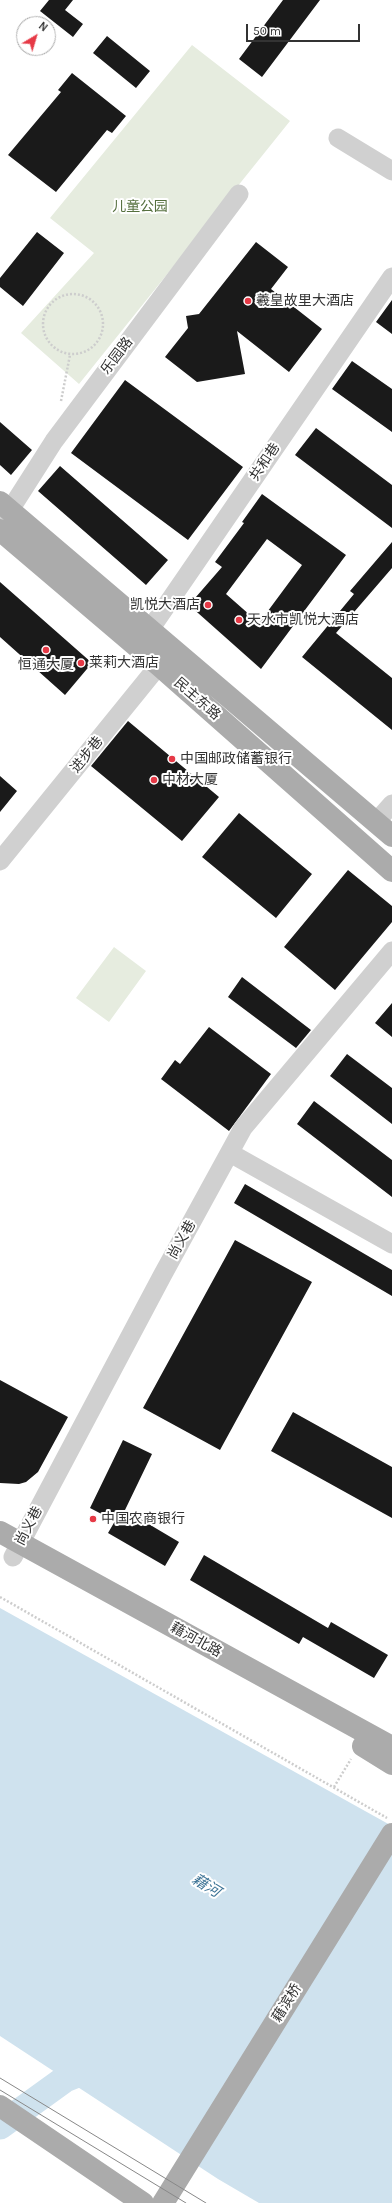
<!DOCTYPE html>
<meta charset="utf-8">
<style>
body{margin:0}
#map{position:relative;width:392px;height:2203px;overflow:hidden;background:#fff;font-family:Karla,sans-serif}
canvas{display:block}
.north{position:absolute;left:16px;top:16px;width:40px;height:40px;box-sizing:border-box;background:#fff;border:1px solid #adadad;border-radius:50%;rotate:38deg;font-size:11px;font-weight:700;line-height:16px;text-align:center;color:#333}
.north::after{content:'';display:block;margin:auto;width:14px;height:18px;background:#e63946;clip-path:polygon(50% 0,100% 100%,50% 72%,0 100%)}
.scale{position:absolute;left:246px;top:24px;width:114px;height:18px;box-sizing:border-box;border:2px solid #333;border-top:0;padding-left:5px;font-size:12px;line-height:14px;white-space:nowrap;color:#333;-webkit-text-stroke:3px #fff;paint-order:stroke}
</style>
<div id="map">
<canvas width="392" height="2203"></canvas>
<div class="north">N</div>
<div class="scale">50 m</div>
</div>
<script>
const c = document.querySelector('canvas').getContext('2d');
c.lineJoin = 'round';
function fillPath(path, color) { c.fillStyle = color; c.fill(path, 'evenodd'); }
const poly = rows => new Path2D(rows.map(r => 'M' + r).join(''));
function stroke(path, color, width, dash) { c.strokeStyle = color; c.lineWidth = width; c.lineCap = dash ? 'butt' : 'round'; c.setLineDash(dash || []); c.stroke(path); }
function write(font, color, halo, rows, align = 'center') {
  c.font = font + ' Karla,"Noto Sans SC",sans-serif'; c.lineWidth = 4; c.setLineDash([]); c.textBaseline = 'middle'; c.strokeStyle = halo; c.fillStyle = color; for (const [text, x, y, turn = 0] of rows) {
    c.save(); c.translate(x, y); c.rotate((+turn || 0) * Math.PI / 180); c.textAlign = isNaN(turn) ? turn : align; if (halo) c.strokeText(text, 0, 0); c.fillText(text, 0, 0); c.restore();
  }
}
fillPath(poly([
 [192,45,290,121,79,384,21,333,94,253,50,218],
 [114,947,146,971,109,1022,76,998]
]), '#e6ecdf');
fillPath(poly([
 [0,1608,392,1826,392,2203,259,2203,218,2179,0,2036]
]), '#cfe2ee');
stroke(poly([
 [0,2126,65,2079,100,2065]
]), '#cfe2ee', 27);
fillPath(poly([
 [49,0,73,0,65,10,83,24,73,37,40,11],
 [283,0,320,0,262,77,239,59],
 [107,36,150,71,136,88,93,53],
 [72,73,126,116,112,133,107,130,56,192,8,155,61,92,58,90],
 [37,232,64,253,23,306,0,287,0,278],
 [256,242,288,267,271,289,322,329,289,372,237,331,245,374,197,382,165,357,188,328,186,316,199,314],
 [392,300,392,334,376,322],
 [352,361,392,389,392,432,332,389],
 [125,380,243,467,188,540,71,453],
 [0,422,32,450,11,475,0,465],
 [316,428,392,485,392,528,295,455],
 [60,466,168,560,146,585,38,491],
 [262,494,346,555,261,669,189,605,222,567,215,562,244,523,242,522],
 [267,539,302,565,259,623,226,594],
 [392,542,392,568,336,633,392,678,392,730,302,657,354,594,350,591],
 [0,582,92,663,65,695,0,637],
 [128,721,219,797,182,841,91,766],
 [0,776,17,791,0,812],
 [239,813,312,874,276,918,202,857],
 [348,870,392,906,392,922,335,990,284,947],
 [242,977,311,1030,296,1048,228,997],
 [392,1003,392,1037,375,1023],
 [209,1027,271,1074,229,1131,161,1079,175,1060,180,1064],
 [347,1054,392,1088,392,1124,330,1076],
 [314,1101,392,1160,392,1197,297,1124],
 [245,1184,392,1270,392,1296,234,1203],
 [235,1240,312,1282,220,1450,143,1408],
 [0,1380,68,1417,38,1472,26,1482,19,1484,0,1483],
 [293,1412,392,1467,392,1518,271,1451],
 [123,1440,152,1454,125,1510,179,1542,165,1566,108,1533,115,1521,90,1508],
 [204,1555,328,1628,331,1622,388,1655,374,1678,303,1637,299,1644,190,1580]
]), '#1a1a1a');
stroke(poly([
 '43 324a30 30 0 1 1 60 0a30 30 0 1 1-60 0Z',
 [61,401,70,355],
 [0,1597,387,1818],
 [334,1787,351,1759]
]), '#cdcdcd', 2.5, [2, 2]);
stroke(poly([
 [338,138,392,171],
 [0,522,10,510,54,441,239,194],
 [142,641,392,277],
 [376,822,392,804],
 [0,861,168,654],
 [230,1153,392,1244],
 [13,1557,162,1276,243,1128,392,951]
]), '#d0d0d0', 19);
stroke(poly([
 [0,502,392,836],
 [0,530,160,666,392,871],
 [0,1532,392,1747],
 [363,1746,392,1764],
 [0,2106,143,2203],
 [163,2203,392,1834]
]), '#ababab', 22);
stroke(poly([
 [0,2078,206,2203],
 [0,2090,186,2203]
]), '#888', 1);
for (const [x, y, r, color] of [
 [248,301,4,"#e63946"],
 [208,605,4,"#e63946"],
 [239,620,4,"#e63946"],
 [46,650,4,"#e63946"],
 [81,663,4,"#e63946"],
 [172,759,4,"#e63946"],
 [154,780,4,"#e63946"],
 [93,1519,4,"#e63946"]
]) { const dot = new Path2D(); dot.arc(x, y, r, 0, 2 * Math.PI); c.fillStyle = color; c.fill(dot); stroke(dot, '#fff', 1.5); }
write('14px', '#56703f', '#fff', [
 ["儿童公园",140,207]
]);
write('14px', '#333', '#fff', [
 ["羲皇故里大酒店",256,301],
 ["凯悦大酒店",200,605,"right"],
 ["天水市凯悦大酒店",247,620],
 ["莱莉大酒店",89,663],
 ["恒通大厦",46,665,"center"],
 ["中国邮政储蓄银行",180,759],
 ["中材大厦",162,780],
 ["中国农商银行",101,1519]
], 'left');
write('14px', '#333', '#fff', [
 ["乐园路",117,356,-53],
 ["共和巷",265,462,-56],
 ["民主东路",197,699,41],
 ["进步巷",87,755,-51],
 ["尚义巷",182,1240,-61],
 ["尚义巷",29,1526,-62],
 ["藉河北路",196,1640,29],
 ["藉滨桥",287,2003,-58]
]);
write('italic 15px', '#3f7597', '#fff', [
 ["藉河",206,1886,32]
]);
</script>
